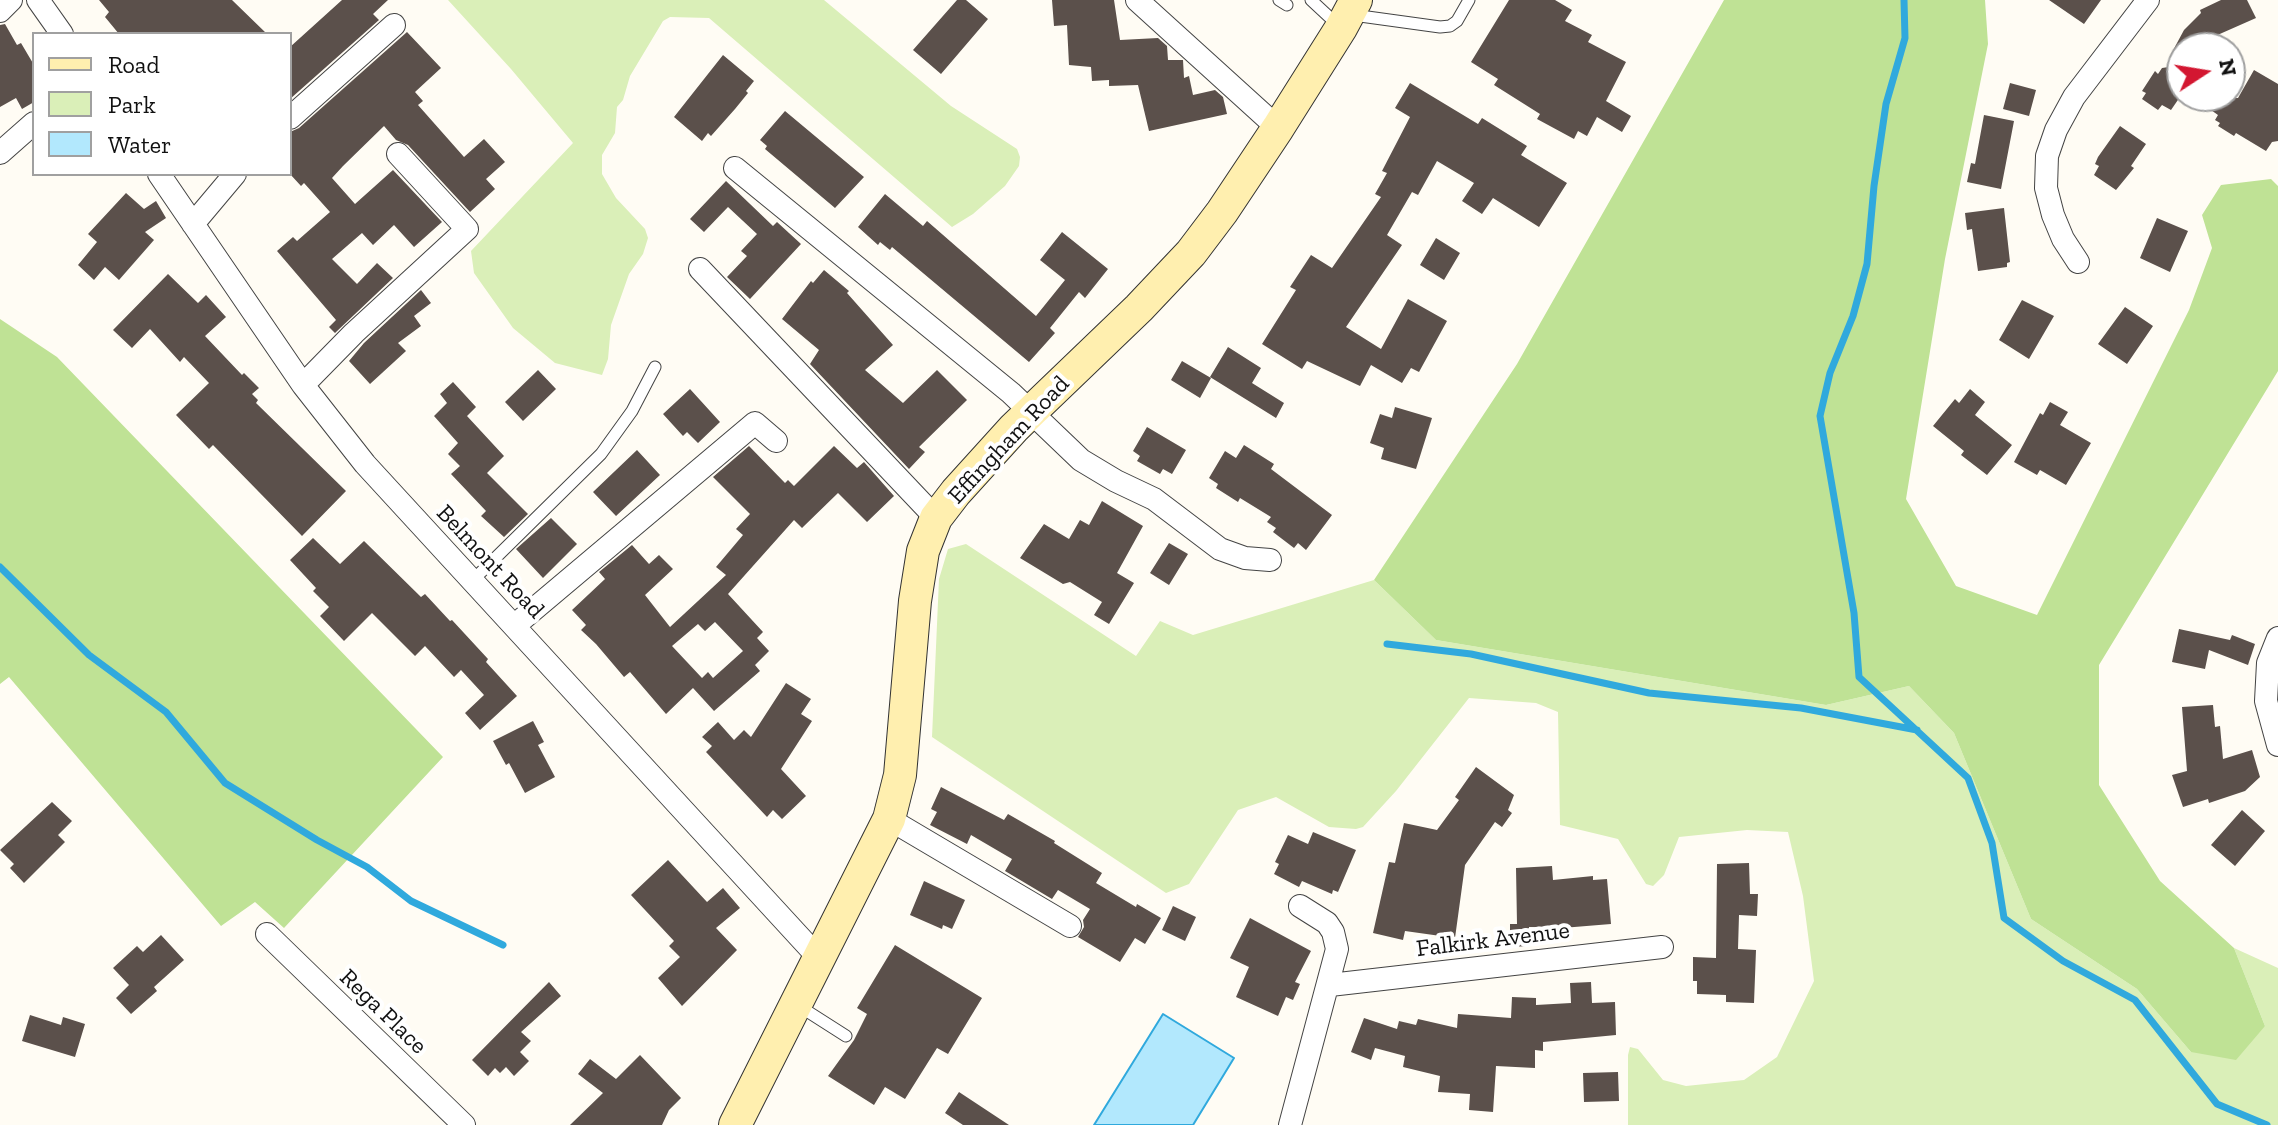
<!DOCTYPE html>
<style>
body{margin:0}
#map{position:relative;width:2278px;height:1125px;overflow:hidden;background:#fffcf4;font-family:"Zilla Slab",serif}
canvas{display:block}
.legend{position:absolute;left:32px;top:32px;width:260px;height:144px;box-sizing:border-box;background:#fff;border:2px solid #a0a0a0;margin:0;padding:10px 14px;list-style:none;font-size:24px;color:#111}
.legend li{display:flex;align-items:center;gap:16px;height:40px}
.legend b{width:40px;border:2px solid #a0a0a0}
.north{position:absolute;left:2166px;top:32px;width:80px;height:80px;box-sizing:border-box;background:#fff;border:2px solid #a0a0a0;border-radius:50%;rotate:78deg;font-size:22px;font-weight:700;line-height:32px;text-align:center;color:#111}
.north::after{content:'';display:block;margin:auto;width:28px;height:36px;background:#d31731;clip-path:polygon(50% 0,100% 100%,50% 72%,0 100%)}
</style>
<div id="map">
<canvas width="2278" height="1125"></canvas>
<ul class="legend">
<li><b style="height:10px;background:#ffefaf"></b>Road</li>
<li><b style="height:22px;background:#daefb8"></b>Park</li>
<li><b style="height:22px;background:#b2e8fd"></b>Water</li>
</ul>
<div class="north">N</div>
</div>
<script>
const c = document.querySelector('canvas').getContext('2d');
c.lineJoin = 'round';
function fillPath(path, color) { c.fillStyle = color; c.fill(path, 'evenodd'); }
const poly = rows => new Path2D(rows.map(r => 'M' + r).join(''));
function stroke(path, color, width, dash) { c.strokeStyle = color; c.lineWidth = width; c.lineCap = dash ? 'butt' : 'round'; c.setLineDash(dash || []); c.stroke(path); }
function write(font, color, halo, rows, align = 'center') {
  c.font = font + ' "Zilla Slab",serif'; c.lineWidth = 8; c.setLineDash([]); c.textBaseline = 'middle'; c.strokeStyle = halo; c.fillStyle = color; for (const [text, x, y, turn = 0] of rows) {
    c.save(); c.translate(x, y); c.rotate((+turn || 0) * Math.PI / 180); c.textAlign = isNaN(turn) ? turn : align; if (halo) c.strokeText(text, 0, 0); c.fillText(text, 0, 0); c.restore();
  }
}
fillPath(poly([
 [448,0,824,0,951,106,1017,149,1020,157,1019,166,1005,186,973,214,952,227,709,18,670,17,663,21,630,76,623,100,617,107,615,133,602,155,602,174,616,198,645,229,648,238,643,254,629,274,611,325,608,359,602,375,555,363,513,328,474,273,471,251,573,143,511,69],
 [966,544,1136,656,1160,621,1193,635,1374,580,1436,640,1826,705,1909,686,1954,733,2031,919,2137,989,2191,1052,2265,1026,2234,948,2278,968,2278,1125,1628,1125,1628,1055,1630,1047,1638,1049,1663,1080,1686,1086,1744,1080,1777,1057,1814,981,1803,896,1788,832,1747,830,1679,837,1664,875,1653,886,1646,884,1618,839,1560,825,1558,712,1536,703,1469,698,1396,791,1363,827,1356,829,1329,827,1276,797,1238,810,1189,884,1166,893,932,737,939,579,948,549]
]), '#daefb8');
fillPath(poly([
 [1724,0,1985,0,1988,44,1945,259,1906,499,1956,586,2037,615,2189,310,2212,248,2202,215,2221,185,2271,179,2278,186,2278,371,2099,665,2099,785,2160,881,2234,948,2265,1026,2236,1060,2191,1052,2137,989,2031,919,1954,733,1909,686,1826,705,1436,640,1374,580,1517,364],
 [0,319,57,357,443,757,284,928,255,902,221,926,9,677,0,684]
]), '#bfe295');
const water = poly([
 [1163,1014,1234,1058,1193,1125,1094,1125,1163,1014]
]);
fillPath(water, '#b2e8fd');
stroke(water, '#30a9dd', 2);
stroke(poly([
 [1904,0,1905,38,1886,104,1874,186,1867,264,1853,316,1830,373,1820,416,1854,613,1859,677,1968,778,1992,843,2004,918,2063,961,2135,1000,2217,1104,2267,1125],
 [0,567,89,655,166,712,225,783,317,840,367,867,411,901,503,945],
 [1387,644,1471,654,1649,693,1801,708,1917,730]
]), '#30a9dd', 7);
fillPath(poly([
 [99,0,232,0,267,34,119,34,105,17,109,12],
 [342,0,388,0,373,14,379,20,290,99,290,47],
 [957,0,966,0,988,19,941,74,913,50],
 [1052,0,1114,0,1120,40,1158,38,1167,46,1168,60,1183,60,1184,78,1189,76,1193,95,1215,90,1223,97,1227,114,1149,131,1138,85,1109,86,1109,80,1092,81,1091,67,1069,65,1067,25,1054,26],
 [1509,0,1555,0,1572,10,1565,21,1592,35,1588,42,1626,62,1606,101,1631,116,1622,132,1597,117,1587,136,1578,131,1574,139,1537,119,1540,114,1494,85,1498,79,1471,62],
 [2049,0,2101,0,2084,24],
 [2221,0,2247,0,2256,18,2188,48,2182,48,2182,51,2170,56,2184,30,2201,13,2200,10],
 [5,24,17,45,21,43,34,65,34,102,22,109,16,98,0,107,0,25],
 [407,32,441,68,415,92,423,101,418,105,464,157,484,139,505,162,486,179,495,189,470,212,408,145,396,140,384,126,343,166,332,178,355,204,393,170,442,222,414,247,394,225,373,245,362,233,332,259,357,284,377,263,393,278,335,333,329,327,336,320,277,251,293,237,297,241,330,212,304,183,301,186,290,174,290,132,299,128],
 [723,55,754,81,746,91,748,93,735,109,711,136,708,133,702,141,674,117],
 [2182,65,2182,94,2171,110,2162,105,2158,110,2142,99,2146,93,2142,91,2155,71,2158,74,2162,68],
 [2254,70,2278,84,2278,141,2272,142,2266,151,2236,133,2234,136,2218,126,2220,123,2215,120,2218,115,2191,96,2238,98],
 [1410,83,1478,124,1482,118,1527,146,1521,155,1567,183,1539,227,1493,198,1482,214,1462,201,1474,183,1437,161,1418,195,1412,192,1387,235,1402,245,1346,327,1381,349,1408,299,1447,321,1419,372,1411,368,1402,383,1371,365,1360,386,1307,361,1302,369,1262,344,1296,290,1290,287,1311,255,1332,268,1381,197,1375,194,1387,173,1382,171,1410,117,1395,108],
 [2010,83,2036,90,2029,116,2003,109],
 [785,111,864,177,835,208,765,149,767,146,760,140],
 [1984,115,2014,121,2001,189,1967,182,1971,163,1975,164],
 [2120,126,2146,144,2131,166,2134,168,2116,190,2094,175,2099,166,2095,164,2098,157],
 [726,181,773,226,777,222,801,244,750,299,727,277,747,256,741,251,757,234,728,207,704,232,690,219],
 [126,193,144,209,156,201,166,218,145,232,154,240,119,280,105,267,94,280,78,265,97,242,88,234],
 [885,194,923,226,927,221,1036,316,1065,280,1040,260,1062,232,1108,269,1085,298,1079,292,1050,328,1055,333,1029,362,892,247,890,250,880,242,878,245,858,227],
 [2004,208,2010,262,2007,263,2007,267,1978,271,1972,229,1967,230,1965,213],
 [2157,218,2188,231,2170,272,2140,258],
 [1436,238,1460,253,1444,280,1420,265],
 [824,270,849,291,847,293,893,345,865,370,903,403,937,370,967,400,919,447,925,452,909,469,810,364,819,350,782,319,811,281,813,283],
 [168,274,198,303,206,295,226,317,205,336,242,375,244,373,259,388,252,394,258,400,256,403,346,491,302,536,213,445,209,449,176,415,209,383,184,357,180,362,150,329,132,348,113,330],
 [421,290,431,303,414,316,421,326,398,343,406,351,370,384,349,361,364,343],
 [2022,300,2054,316,2029,359,1999,340],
 [2125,307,2153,326,2127,364,2098,344],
 [1228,347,1261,368,1252,383,1284,403,1276,418,1210,377],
 [1182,361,1211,378,1200,398,1171,380],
 [538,370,556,389,523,421,505,402],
 [453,382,476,407,467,416,504,456,487,473,528,514,504,537,481,516,486,511,451,474,460,466,448,454,458,443,434,416,447,403,440,394],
 [690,389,720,422,698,443,687,432,683,436,663,414],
 [1970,389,1985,402,1975,415,2012,445,1987,475,1961,455,1964,451,1933,426,1955,399,1959,403],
 [2050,402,2068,412,2060,425,2091,443,2066,485,2040,470,2037,475,2014,462,2040,413,2043,415],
 [1395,407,1432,418,1416,469,1381,459,1384,448,1370,443,1380,414,1392,418],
 [1147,427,1186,450,1172,474,1163,469,1160,474,1137,461,1140,456,1133,451],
 [1244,445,1274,464,1271,469,1332,515,1306,550,1298,543,1294,548,1273,532,1276,528,1267,522,1271,517,1240,498,1238,502,1216,488,1218,484,1209,478,1225,451,1236,458],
 [749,446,785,483,788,480,794,486,834,446,857,468,864,462,894,496,867,522,838,493,802,528,794,520,728,594,763,632,757,638,769,651,755,665,760,671,714,711,693,688,666,714,630,672,624,677,596,644,581,630,586,625,572,610,605,579,599,572,632,545,649,564,659,555,673,569,645,595,670,627,726,575,716,567,743,535,736,529,750,514,713,477],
 [715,622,743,651,713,678,708,672,702,678,672,646,698,624,705,631],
 [637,450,660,475,616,516,593,492],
 [1102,501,1143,526,1117,573,1134,583,1109,624,1094,615,1102,602,1070,582,1063,584,1020,558,1044,524,1069,539,1080,520,1089,525],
 [551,518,577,544,543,578,516,549],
 [313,538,340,564,364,541,421,597,425,594,450,621,452,620,488,659,486,662,517,696,480,730,465,713,484,695,461,670,454,677,425,646,415,656,372,613,344,641,320,616,329,607,313,591,316,588,290,560],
 [1169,543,1188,554,1169,585,1150,573],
 [2179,629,2230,640,2232,635,2255,644,2248,665,2209,650,2205,669,2172,662],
 [786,683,811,699,801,714,812,721,781,769,806,796,782,819,773,810,767,817,706,752,712,746,702,737,718,722,734,740,744,730,751,737],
 [2213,705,2215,727,2220,726,2223,759,2252,750,2260,777,2245,791,2209,803,2208,799,2183,807,2172,775,2187,771,2182,707],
 [533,721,544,742,538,745,555,777,525,793,509,763,506,765,493,741],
 [1476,767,1514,795,1508,810,1512,813,1502,827,1495,822,1465,865,1455,938,1405,931,1403,940,1373,933,1389,862,1395,863,1404,823,1437,830,1459,800,1455,797],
 [941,787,1004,820,1008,814,1055,841,1054,843,1102,873,1096,883,1136,907,1137,904,1161,918,1145,944,1135,938,1120,962,1078,937,1084,927,1083,920,1090,909,1058,890,1052,899,1005,871,1012,859,971,835,967,844,930,825,937,812,931,809],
 [52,802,72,821,58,835,65,842,24,883,10,868,14,864,0,850],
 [2242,810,2265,831,2235,866,2211,845],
 [1313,832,1356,850,1338,892,1333,890,1332,894,1302,881,1299,887,1274,874,1279,864,1275,862,1288,835,1308,844],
 [668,860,707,902,723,888,740,908,716,928,737,950,682,1006,658,978,680,957,669,946,674,941,631,895],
 [1749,863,1750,894,1758,894,1757,916,1739,915,1738,949,1756,950,1754,1003,1726,1002,1726,995,1697,994,1697,981,1693,981,1693,957,1716,958,1717,864],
 [1552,866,1553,880,1593,876,1593,880,1607,879,1611,924,1562,928,1529,927,1529,946,1510,947,1510,924,1517,924,1516,868],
 [924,881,965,900,952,929,943,925,942,929,910,915],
 [1173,906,1196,917,1185,941,1162,930],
 [1250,918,1311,951,1295,982,1300,984,1293,1000,1286,997,1278,1016,1236,997,1249,967,1230,958],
 [161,935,184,960,154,987,157,991,131,1014,116,998,129,985,113,968,137,946,143,952],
 [895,945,982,998,948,1054,937,1048,905,1099,885,1087,874,1105,828,1076,854,1040,867,1014,857,1008],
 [549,982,561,996,521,1032,531,1041,520,1052,529,1061,514,1076,506,1067,500,1073,495,1068,488,1076,472,1060],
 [1591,982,1592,1003,1615,1002,1616,1035,1543,1042,1543,1051,1535,1050,1535,1068,1496,1066,1493,1112,1469,1110,1470,1094,1438,1092,1440,1076,1403,1067,1405,1056,1375,1048,1371,1060,1351,1052,1364,1018,1397,1029,1399,1021,1416,1025,1418,1019,1457,1028,1458,1014,1511,1018,1512,997,1536,998,1536,1005,1571,1003,1570,983],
 [30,1015,61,1025,63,1017,85,1024,75,1057,22,1041],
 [640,1055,681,1098,669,1110,662,1125,570,1125,603,1093,578,1074,590,1059,616,1079],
 [1618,1072,1619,1101,1584,1102,1583,1073],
 [959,1092,1009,1125,963,1125,945,1113]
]), '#5b504b');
const lane = poly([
 [1279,0,1287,5],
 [1311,0,1340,27],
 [1353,15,1440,27,1450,26,1457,21,1469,0],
 [472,581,601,454,632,411,655,367],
 [799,1006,846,1036]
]);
const street = poly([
 [38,0,62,34],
 [1137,0,1278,128],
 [0,11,11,0],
 [290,118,394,25],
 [0,153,34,123],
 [735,168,1011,393,1081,460,1116,481,1154,499,1220,549,1245,558,1270,560],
 [159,174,303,385,365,464,818,957],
 [193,224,235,174],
 [2078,262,2063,239,2053,215,2046,188,2047,156,2056,130,2074,97,2148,0],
 [700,269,936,518],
 [303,385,354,333,467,229,398,154],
 [514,626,755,423,776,441],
 [2278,638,2268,663,2266,701,2278,745],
 [889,819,1070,926],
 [267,934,464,1125],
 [1330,985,1662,947],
 [1290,1125,1337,949,1333,932,1327,923,1300,906]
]);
const secondary = poly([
 [735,1125,889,819,900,775,915,601,923,551,936,518,956,492,1014,428,1139,308,1191,253,1222,212,1278,128,1341,28,1356,0]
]);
stroke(lane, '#444', 13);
stroke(street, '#444', 24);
stroke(secondary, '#333', 34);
stroke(lane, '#fff', 11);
stroke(street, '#fff', 22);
stroke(secondary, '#ffefaf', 32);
write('24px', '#111', '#fff', [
 ["Effingham Road",1009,440,-47],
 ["Belmont Road",490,562,47],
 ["Falkirk Avenue",1493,940,-7],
 ["Rega Place",383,1012,44]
]);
</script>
